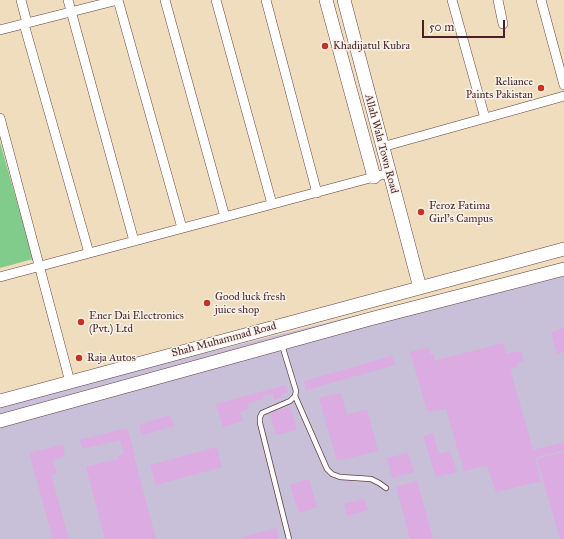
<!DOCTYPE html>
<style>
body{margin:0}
#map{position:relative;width:564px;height:539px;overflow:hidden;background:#f0ddbd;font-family:"IM FELL Great Primer",serif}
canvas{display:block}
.scale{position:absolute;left:422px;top:20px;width:83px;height:18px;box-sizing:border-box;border:2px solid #4a1f2b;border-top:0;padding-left:5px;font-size:12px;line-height:14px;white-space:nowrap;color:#4a1f2b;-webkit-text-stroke:3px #f7f3e8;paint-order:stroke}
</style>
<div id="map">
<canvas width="564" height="539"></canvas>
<div class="scale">50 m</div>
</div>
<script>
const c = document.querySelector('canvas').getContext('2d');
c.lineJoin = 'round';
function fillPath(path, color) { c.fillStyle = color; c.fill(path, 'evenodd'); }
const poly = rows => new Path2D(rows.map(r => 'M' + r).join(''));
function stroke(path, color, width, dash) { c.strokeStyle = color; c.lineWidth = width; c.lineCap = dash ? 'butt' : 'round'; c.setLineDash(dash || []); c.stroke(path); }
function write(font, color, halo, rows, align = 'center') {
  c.font = font + ' "IM FELL Great Primer",serif'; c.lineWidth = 3; c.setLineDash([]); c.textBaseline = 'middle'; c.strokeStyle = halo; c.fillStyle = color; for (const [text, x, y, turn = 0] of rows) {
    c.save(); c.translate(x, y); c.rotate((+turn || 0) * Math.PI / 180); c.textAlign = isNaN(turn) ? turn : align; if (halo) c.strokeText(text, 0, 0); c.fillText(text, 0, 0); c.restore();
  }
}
fillPath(poly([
 [564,264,564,539,0,539,0,406,88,382]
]), '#c8bfd8');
fillPath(poly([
 [0,142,33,259,0,268]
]), '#81cc8a');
fillPath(poly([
 [564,328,564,352,557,354,551,332],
 [503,343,506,354,521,351,524,362,517,363,519,367,510,369,533,450,564,442,564,450,535,458,541,481,496,492,487,465,464,471,446,409,431,412,427,410,410,352,428,348,430,354,434,354,434,361],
 [392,356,395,365,306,390,304,381],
 [286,385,288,392,281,394,282,397,274,400,273,394,263,396,264,399,247,403,249,409,240,412,243,421,223,427,216,404],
 [341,393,347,415,367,409,378,451,337,461,319,398],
 [290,407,297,430,276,435,270,413],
 [170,415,174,426,142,435,139,425],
 [127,428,135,456,134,456,156,539,105,539,86,467,118,459,118,456,124,454,120,440,82,449,80,440],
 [433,433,439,454,450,451,457,472,436,477,423,436],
 [63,445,65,452,63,457,52,460,57,474,51,475,69,539,53,539,29,453],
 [217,447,222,467,156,485,150,465],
 [564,452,564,539,560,539,537,459],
 [408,453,414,472,392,478,387,458],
 [309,479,317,507,299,513,290,485],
 [417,481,433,539,410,539,396,487],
 [364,499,368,510,347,516,344,504],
 [276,528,279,539,245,539,244,537]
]), '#dcabe2');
const lane = poly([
 [282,345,296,391,295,396,290,401,262,413,260,417,260,423,289,539],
 [295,396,327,469,332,474,340,477,371,479,379,483,386,488]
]);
const street = poly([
 [21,0,27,23],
 [68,0,134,241],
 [118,0,182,228],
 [165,0,225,217],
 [216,0,272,204],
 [266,0,317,193],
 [452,0,485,118],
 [498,0,503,24],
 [541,0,564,85],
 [24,24,89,253],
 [0,30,118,0],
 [0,118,70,382],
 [382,147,564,96],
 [0,277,389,173]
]);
const secondary = poly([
 [326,0,374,177],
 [344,0,420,288],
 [0,401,564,249],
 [0,421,370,319,564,269]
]);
stroke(lane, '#633c41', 6);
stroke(street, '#633c41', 10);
stroke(secondary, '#633c41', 14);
stroke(lane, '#fff', 4.5);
stroke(street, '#fff', 9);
stroke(secondary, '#fff', 13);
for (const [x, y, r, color] of [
 [325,46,4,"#c8321e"],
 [541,88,4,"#c8321e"],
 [421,212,4,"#c8321e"],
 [207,303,4,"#c8321e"],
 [81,322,4,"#c8321e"],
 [79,358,4,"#c8321e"]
]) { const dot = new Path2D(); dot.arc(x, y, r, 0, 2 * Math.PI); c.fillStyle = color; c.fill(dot); stroke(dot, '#f7f3e8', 1.5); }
write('11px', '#4a1f2b', '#f7f3e8', [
 ["Khadijatul Kubra",333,46],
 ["Reliance",533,82,"right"],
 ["Paints Pakistan",533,95,"right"],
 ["Feroz Fatima",429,206],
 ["Girl's Campus",429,219],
 ["Good luck fresh",215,297],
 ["juice shop",215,310],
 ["Ener Dai Electronics",89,316],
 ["(Pvt.) Ltd",89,329],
 ["Raja Autos",87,358]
], 'left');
write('11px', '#4a1f2b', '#f7f3e8', [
 ["Allah Wala Town Road",381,144,75],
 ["Shah Muhammad Road",224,340,-15]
]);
</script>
